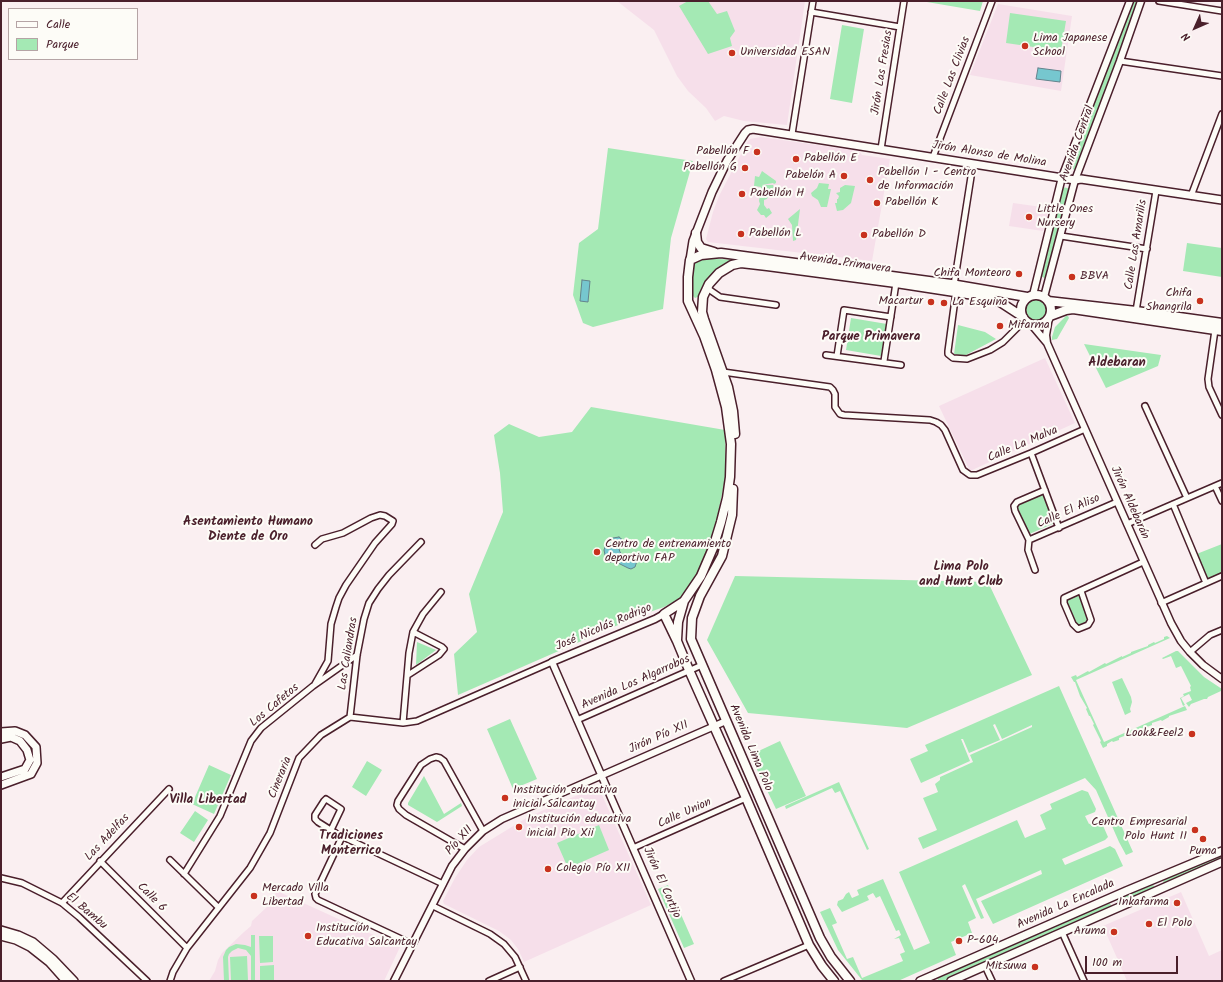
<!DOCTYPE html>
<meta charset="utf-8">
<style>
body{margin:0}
#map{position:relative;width:1223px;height:982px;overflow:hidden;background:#faeff1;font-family:Kalam,sans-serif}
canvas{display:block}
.frame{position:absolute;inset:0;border:2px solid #4a1f2b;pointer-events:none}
.legend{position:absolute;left:8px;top:8px;width:130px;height:52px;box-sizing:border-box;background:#fdfcf7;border:1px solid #b5a4a5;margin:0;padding:5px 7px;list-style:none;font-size:12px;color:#4a1f2b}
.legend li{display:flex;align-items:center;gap:8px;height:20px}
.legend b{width:20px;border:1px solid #b5a4a5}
.north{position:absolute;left:1175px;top:8px;width:40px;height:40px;-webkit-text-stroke:3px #fdfcf7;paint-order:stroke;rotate:225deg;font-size:11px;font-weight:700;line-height:16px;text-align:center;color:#4a1f2b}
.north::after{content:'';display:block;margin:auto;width:14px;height:18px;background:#4a1f2b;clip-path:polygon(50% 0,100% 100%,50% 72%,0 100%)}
.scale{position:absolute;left:1085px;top:956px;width:93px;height:18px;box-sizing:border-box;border:2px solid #4a1f2b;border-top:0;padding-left:5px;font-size:12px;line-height:14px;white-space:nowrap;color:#4a1f2b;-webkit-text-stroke:3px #fdfcf7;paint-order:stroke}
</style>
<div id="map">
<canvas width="1223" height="982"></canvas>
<div class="frame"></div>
<ul class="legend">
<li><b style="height:5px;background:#fdfcf7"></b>Calle</li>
<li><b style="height:11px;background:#a4e9b4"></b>Parque</li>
</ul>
<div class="north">N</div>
<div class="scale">100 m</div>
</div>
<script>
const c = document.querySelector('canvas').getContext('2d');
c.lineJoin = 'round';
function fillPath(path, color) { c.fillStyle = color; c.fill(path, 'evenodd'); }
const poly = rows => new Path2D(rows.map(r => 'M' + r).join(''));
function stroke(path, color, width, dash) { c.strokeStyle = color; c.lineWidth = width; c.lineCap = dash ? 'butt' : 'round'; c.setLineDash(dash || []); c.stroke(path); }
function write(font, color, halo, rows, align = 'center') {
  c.font = font + ' Kalam,sans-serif'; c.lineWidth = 4; c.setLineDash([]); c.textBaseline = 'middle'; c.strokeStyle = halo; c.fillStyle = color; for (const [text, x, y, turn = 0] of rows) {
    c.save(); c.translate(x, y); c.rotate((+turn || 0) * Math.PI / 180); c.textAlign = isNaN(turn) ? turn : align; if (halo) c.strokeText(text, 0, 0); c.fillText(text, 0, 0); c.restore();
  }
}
fillPath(poly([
 [617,1,805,1,787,125,744,121,724,116,715,121,706,108,688,91,677,76,654,30],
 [998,4,1072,16,1061,91,970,75],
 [761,137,859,151,862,155,890,159,872,261,708,242,706,239,713,212,719,196,733,169,748,141,750,139],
 [1013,203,1049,208,1043,231,1009,226],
 [1045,358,1075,423,970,471,939,406],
 [598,786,651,905,524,962,518,949,511,940,499,931,444,904,443,901,455,878,467,860,479,847,528,817],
 [277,891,400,947,384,981,209,981,215,971,218,960,222,953,244,932,251,926,252,921,268,906],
 [1181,892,1209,956,1222,950,1222,981,1127,981,1103,926]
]), '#f6dfea');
fillPath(poly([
 [688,1,708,1,717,14,727,11,735,31,730,38,732,46,708,54,679,6],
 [921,1,983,1,980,11],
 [1132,1,1140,1,1076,170,1068,168],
 [1010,13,1066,21,1061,51,1006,43],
 [842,25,864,29,852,103,830,99],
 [608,148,693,161,671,238,663,309,593,327,583,323,573,295,579,243,598,229],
 [762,171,776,181,776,183,774,184,773,183,762,185,773,185,774,187,770,192,767,199,764,200,764,205,767,209,769,208,772,213,766,218,764,215,761,215,757,210,760,204,759,201,761,187,754,186,755,176,759,177],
 [819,183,829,184,828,189,831,189,827,207,821,207,818,200,812,196,811,193,817,188],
 [845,185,855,186,851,203,843,210,837,211,835,203,837,203,837,199,838,199,839,196,836,193,840,192,840,188],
 [1063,187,1071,189,1047,279,1040,276],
 [800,209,796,240,793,241,792,225,788,219],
 [1187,243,1222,248,1222,277,1183,271],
 [699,258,737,260,700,296,695,298,691,294,693,265,695,261],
 '1025 310a11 11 0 1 1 22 0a11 11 0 1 1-22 0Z',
 [1066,316,1068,316,1069,318,1057,339,1052,340,1052,337,1055,327],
 [851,318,887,324,881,356,846,350],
 [958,325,985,332,996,339,964,356,954,354],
 [1084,344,1161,355,1158,366,1106,388],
 [591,407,725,430,726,474,717,519,709,544,705,562,683,597,664,607,641,615,458,695,454,654,477,632,469,594,503,512,500,473,494,435,509,424,539,437,572,432],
 [1044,493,1057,522,1027,535,1014,506],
 [1222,544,1222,576,1206,583,1194,555],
 [735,576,988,582,1032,675,907,728,748,713,707,640],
 [1082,592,1091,620,1078,629,1065,600],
 [1167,636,1170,638,1076,680,1104,742,1185,706,1187,710,1169,716,1169,717,1162,721,1161,720,1152,723,1152,725,1119,738,1119,740,1113,742,1112,741,1107,744,1107,746,1103,748,1100,742,1101,741,1093,725,1094,724,1090,716,1089,716,1086,709,1087,708,1080,696,1075,682,1074,682,1071,677,1076,675,1077,677,1088,671,1089,672,1105,663,1106,664,1122,656,1122,657,1131,653,1131,652,1148,646,1148,645,1154,642,1155,643,1164,639,1164,637],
 [417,642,436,650,416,665],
 [1176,651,1178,651,1204,677,1222,689,1222,692,1221,691,1208,697,1207,699,1204,699,1191,704,1189,707,1186,703,1192,700,1189,694,1181,698,1185,705,1183,706,1180,698,1184,696,1183,694,1191,691,1190,687,1191,686,1181,666,1176,668,1171,656,1163,659,1162,658],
 [1122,678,1131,697,1132,702,1130,709,1131,712,1125,715,1112,682],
 [1059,686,1133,852,1126,855,1119,842,1096,790,1085,778,923,849,918,838,937,830,923,798,938,792,935,784,940,780,940,777,973,762,970,755,1032,727,1032,725,1002,739,995,724,993,725,1000,740,969,753,963,739,961,739,970,761,921,783,910,759,928,751,925,745],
 [510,719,537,779,513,789,487,729],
 [780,741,806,796,776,809,750,755],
 [367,761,382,770,366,796,352,787],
 [209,765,231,775,214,814,192,804],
 [424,776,444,814,461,803,462,806,437,822,408,805,408,803],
 [839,782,869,849,867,850,840,791,835,793,832,788,786,809,785,806],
 [1082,790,1088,792,1096,809,1095,812,1085,816,1089,824,1098,821,1101,821,1108,837,1105,840,1062,859,1065,865,1110,846,1115,849,1123,866,993,924,981,901,1042,874,1041,870,976,899,984,918,981,919,965,884,962,886,976,918,968,922,972,933,951,942,956,955,898,981,861,981,862,980,838,950,820,912,830,908,837,923,832,925,847,959,853,957,862,978,903,961,900,954,905,952,899,938,894,939,901,935,899,930,896,931,880,896,876,898,873,893,867,896,869,900,842,912,837,905,838,901,843,899,846,894,849,892,852,898,859,895,857,890,883,879,914,950,930,943,899,872,1017,820,1025,838,1046,829,1040,815,1052,809,1050,804],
 [195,811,208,820,194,842,180,833],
 [599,825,609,850,568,868,557,843],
 [1222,853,1222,858,1166,883,1163,883,1164,879],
 [668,885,694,944,684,948,658,889],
 [1153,885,1154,886,1154,888,1119,904,1118,903,1117,901,1129,893],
 [1108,902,1112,906,1109,908,943,981,939,981,938,980,937,977],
 [251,935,255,935,255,981,251,981,251,956,246,950,238,948,232,951,229,954,228,957,229,981,224,981,223,957,226,950,229,947,236,944,245,945,251,947],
 [259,936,273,936,273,962,260,963],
 [247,956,248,981,231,981,230,957],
 [274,965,274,981,260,981,260,966]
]), '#a4e9b4');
const water = poly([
 [1038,68,1061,71,1060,82,1036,79,1038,68],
 [582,280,590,281,588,302,580,301,582,280],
 [619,537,624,541,623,544,619,549,620,552,623,556,635,558,637,561,635,567,631,569,628,568,618,563,609,562,605,555,604,550,606,544,613,538,619,537]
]);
fillPath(water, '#76c7cf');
stroke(water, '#64848d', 1);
const minor = poly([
 [1159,1,1222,11],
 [811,12,900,27],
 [1120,61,1222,76],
 [792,134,813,1],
 [881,149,904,1],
 [933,157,992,1],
 [1191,196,1222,114],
 [1061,236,1147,249],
 [954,285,973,164],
 [707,288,720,297,776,305],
 [956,292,948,351,948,354,953,358,967,359,990,350,1003,342,1025,320],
 [1136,311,1156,191],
 [1215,330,1208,379,1209,387,1222,415],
 [826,355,901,365],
 [837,356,844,310,891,317],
 [884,361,896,283],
 [723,372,830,387,833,390,835,394,835,407,840,414,844,415,930,420,936,422,941,425,945,430,963,470,970,475,977,475,1031,453,1085,429],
 [1145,406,1187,498],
 [1031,453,1059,528],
 [1215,486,1222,501],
 [1173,504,1206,583],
 [1127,524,1222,483],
 [1029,540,1117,502],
 [315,545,322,539,343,533,371,518,380,515,385,516,393,521,392,524,375,543,346,585,339,598,336,607,331,624,328,661,315,684],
 [1035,570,1028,550,1029,540,1015,511,1014,506,1017,502,1045,490],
 [1081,591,1091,620,1088,625,1078,629,1073,624,1064,603,1064,598,1143,562],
 [1161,603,1222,576],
 [1190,652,1210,635,1222,630],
 [408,675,439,655,444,649,442,647,413,632],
 [350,717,357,655,364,619,369,603,378,589,389,575,421,542],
 [577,720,702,665],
 [403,723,409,653,413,632,423,614,441,592],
 [331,830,341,809,326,799,324,801,315,815,315,819,318,822,337,834,443,884],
 [344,837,341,839,315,894,316,898,318,900,412,944],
 [633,848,746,798],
 [465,849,406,815,399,809,397,805,398,801,421,765,430,759,436,757,440,758,444,761,483,831],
 [170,860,218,907],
 [100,861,187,948],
 [184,874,220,816,251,741,261,728,313,686,357,655],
 [1,878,22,883,62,903,79,917,147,981],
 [62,903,169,789],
 [433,906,490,934,504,944,515,957,526,981],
 [1062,932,1084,981],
 [985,966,992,981],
 [170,981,173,972,187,948,250,868,270,833,299,758,321,735,350,717,403,723,417,721,552,662],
 [489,981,520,967],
 [724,981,809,945]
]);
const tertiary = poly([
 [1033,295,1062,177,1130,1],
 [1044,297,1075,180,1120,61,1141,1],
 [1031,324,1047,343,1171,623,1181,641,1190,652,1203,665,1222,679],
 [1047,343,1046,335,1049,317],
 [664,614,655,619,552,662,691,981],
 [394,981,452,866,465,849,483,831,502,819,726,721]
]);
const secondary = poly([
 [690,260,693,241,712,192,727,161,745,133,748,130,753,129,1075,180,1081,179,1222,200],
 [1,732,15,731,25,735,36,747,37,763,31,774,1,785],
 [1,739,11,737,20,741,27,750,30,760,25,769,1,777],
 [1,930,18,935,33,942,53,959,74,981],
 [1,936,16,940,30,947,49,962,66,981],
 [920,981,1126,891,1222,851],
 [951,981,1222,862]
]);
const primary = poly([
 [696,233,697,242,701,248,714,252],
 '1021 310a15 15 0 1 1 30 0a15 15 0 1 1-30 0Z',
 [1048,301,1136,311,1222,323],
 [1050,316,1066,310,1073,309,1222,331],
 [735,434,733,411,728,387,704,319,702,312,703,297,709,284,719,273,732,265,741,263,767,266,896,283,987,297,1000,302,1023,317],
 [733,489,732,515,722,556,700,596,692,618,691,639,820,938,831,957,850,981],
 [677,640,678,622,684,601],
 [834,981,822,966,809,945,746,798,689,670,677,641,664,614,684,601,701,576,713,548,721,522,727,498,730,477,731,444,726,407,716,370,704,336,688,301,688,277,690,260,701,255,721,253,951,284,1027,297]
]);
stroke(minor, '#4a1f2b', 8);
stroke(tertiary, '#4a1f2b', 9);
stroke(secondary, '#4a1f2b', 10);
stroke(primary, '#4a1f2b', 11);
stroke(minor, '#fdfcf7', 5);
stroke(tertiary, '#fdfcf7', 6);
stroke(secondary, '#fdfcf7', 7);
stroke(primary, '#fdfcf7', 8);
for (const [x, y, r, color] of [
 [1025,46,4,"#c8321e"],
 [732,53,4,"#c8321e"],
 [757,152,4,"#c8321e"],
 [796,159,4,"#c8321e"],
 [745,168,4,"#c8321e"],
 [844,176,4,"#c8321e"],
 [870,180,4,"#c8321e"],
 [742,194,4,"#c8321e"],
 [877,203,4,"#c8321e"],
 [1029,217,4,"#c8321e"],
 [741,234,4,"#c8321e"],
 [864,235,4,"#c8321e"],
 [1019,274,4,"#c8321e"],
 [1072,277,4,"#c8321e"],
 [1200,301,4,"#c8321e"],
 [931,302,4,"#c8321e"],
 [944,303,4,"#c8321e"],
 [1000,326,4,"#c8321e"],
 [597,552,4,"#c8321e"],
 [1192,734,4,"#c8321e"],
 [505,798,4,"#c8321e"],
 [519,827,4,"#c8321e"],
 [1195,830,4,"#c8321e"],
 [1203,839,4,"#c8321e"],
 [548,869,4,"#c8321e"],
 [254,896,4,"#c8321e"],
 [1177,903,4,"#c8321e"],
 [1149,924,4,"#c8321e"],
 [1114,932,4,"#c8321e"],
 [308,936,4,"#c8321e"],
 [959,941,4,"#c8321e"],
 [1035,967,4,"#c8321e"]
]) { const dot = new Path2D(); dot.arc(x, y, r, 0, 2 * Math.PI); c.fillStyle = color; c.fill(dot); stroke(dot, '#fdfcf7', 1.5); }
write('12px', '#4a1f2b', '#fdfcf7', [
 ["Lima Japanese",1033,39],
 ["School",1033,53],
 ["Universidad ESAN",740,53],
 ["Pabellón F",749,152,"right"],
 ["Pabellón E",804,159],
 ["Pabellón G",737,168,"right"],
 ["Pabellón I - Centro",878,173],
 ["de Información",878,187],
 ["Pabelón A",836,176,"right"],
 ["Pabellón H",750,194],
 ["Pabellón K",885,203],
 ["Little Ones",1037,210],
 ["Nursery",1037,224],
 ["Pabellón L",749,234],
 ["Pabellón D",872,235],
 ["Chifa Monteoro",1011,274,"right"],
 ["BBVA",1080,277],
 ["Chifa",1192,294,"right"],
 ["Shangrila",1192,308,"right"],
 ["Macartur",923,302,"right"],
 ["La Esquina",952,303],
 ["Mifarma",1008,326],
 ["Centro de entrenamiento",605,545],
 ["deportivo FAP",605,559],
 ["Look&Feel2",1184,734,"right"],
 ["Institución educativa",513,791],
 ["inicial Salcantay",513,805],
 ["Institución educativa",527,820],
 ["inicial Pio Xii",527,834],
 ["Centro Empresarial",1187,823,"right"],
 ["Polo Hunt II",1187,837,"right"],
 ["Puma",1203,852,"center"],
 ["Colegio Pío XII",556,869],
 ["Mercado Villa",262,889],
 ["Libertad",262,903],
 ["Inkafarma",1169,903,"right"],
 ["El Polo",1157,924],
 ["Institución",316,929],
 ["Educativa Salcantay",316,943],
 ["Aruma",1106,932,"right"],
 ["P-604",967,941],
 ["Mitsuwa",1027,967,"right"]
], 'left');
write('12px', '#4a1f2b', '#fdfcf7', [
 ["Jirón Las Fresias",883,73,-81],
 ["Calle Las Clivias",953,76,-69],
 ["Avenida Central",1078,144,-70],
 ["Jirón Alonso de Molina",989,155,9],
 ["Calle Las Amarilis",1137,245,-81],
 ["Avenida Primavera",845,264,8],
 ["Calle La Malva",1023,445,-23],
 ["Jirón Aldebarán",1129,503,66],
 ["Calle El Aliso",1069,512,-24],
 ["José Nicolás Rodrigo",604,628,-23],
 ["Las Caliandras",349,654,-81],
 ["Avenida Los Algarrobos",636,683,-24],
 ["Los Cafetos",275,706,-40],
 ["Jirón Pío XII",659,738,-24],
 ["Avenida Lima Polo",750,748,67],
 ["Cineraria",281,778,-68],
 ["Calle Union",685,814,-24],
 ["Las Adelfas",108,838,-47],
 ["Pío XII",460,841,-48],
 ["Jirón El Cortijo",661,883,66],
 ["Calle 6",151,898,45],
 ["Avenida La Encalada",1066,905,-24],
 ["El Bambu",86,912,40]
]);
write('bold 13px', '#4a1f2b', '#fdfcf7', [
 ["Parque Primavera",871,338],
 ["Aldebaran",1117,364],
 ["Asentamiento Humano",248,523],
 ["Diente de Oro",248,538],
 ["Lima Polo",961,568],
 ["and Hunt Club",961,583],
 ["Villa Libertad",208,801],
 ["Tradiciones",351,837],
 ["Monterrico",351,852]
]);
</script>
